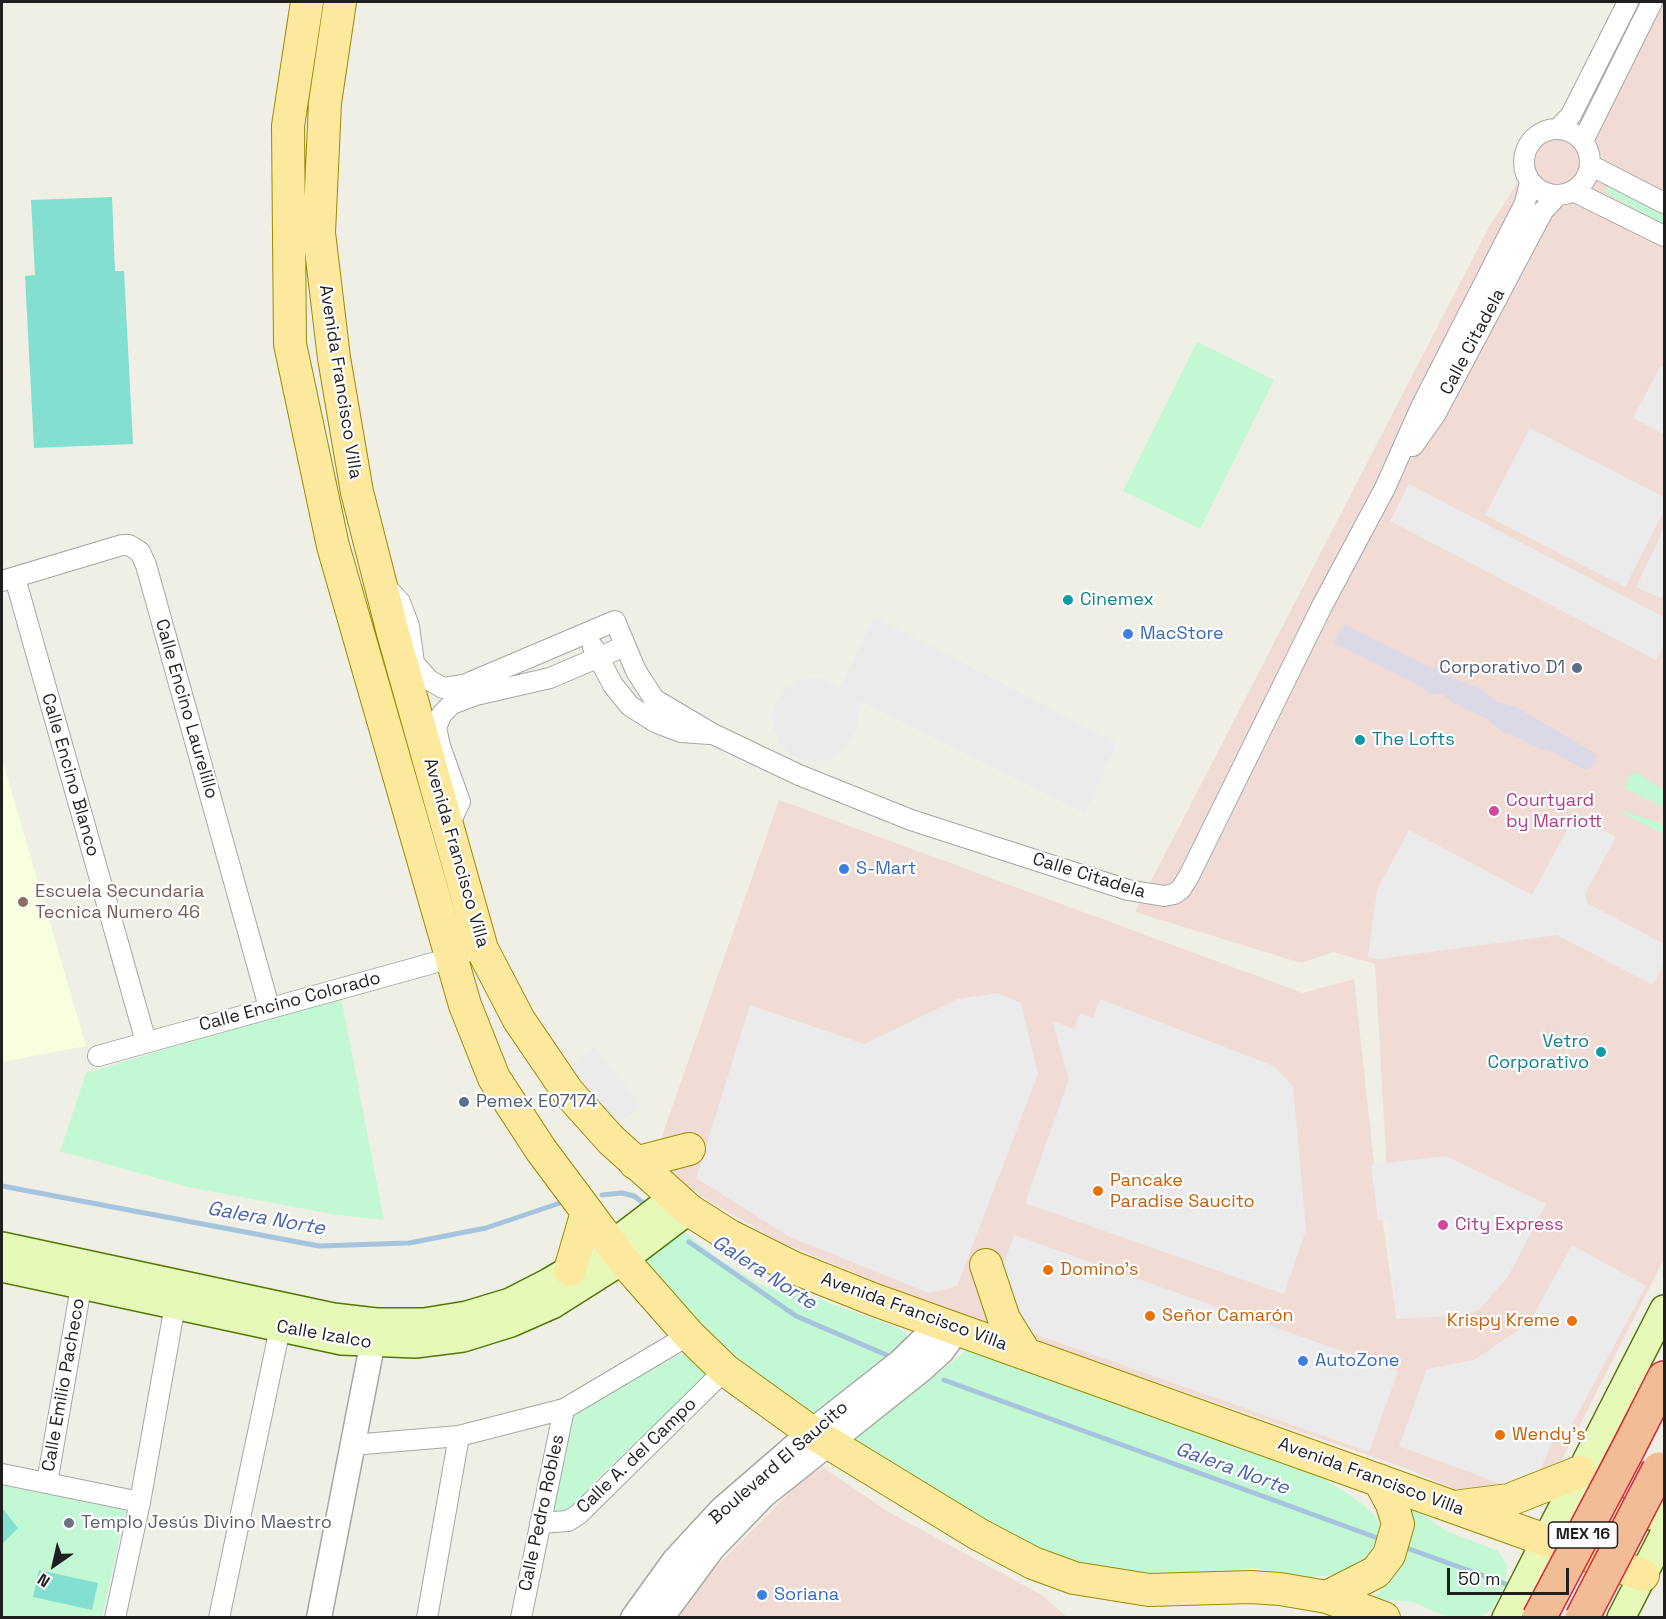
<!DOCTYPE html>
<meta charset="utf-8">
<style>
body{margin:0}
#map{position:relative;width:1666px;height:1619px;overflow:hidden;background:#f0efe5;font-family:"Space Grotesk",sans-serif}
canvas{display:block}
.frame{position:absolute;inset:0;border:3px solid #1f1f1f;pointer-events:none}
.north{position:absolute;left:24px;top:1535px;width:60px;height:60px;-webkit-text-stroke:4px #fff;paint-order:stroke;rotate:214deg;font-size:16px;font-weight:700;line-height:24px;text-align:center;color:#1f1f1f}
.north::after{content:'';display:block;margin:auto;width:21px;height:27px;background:#1f1f1f;clip-path:polygon(50% 0,100% 100%,50% 72%,0 100%)}
.scale{position:absolute;left:1447px;top:1568px;width:122px;height:27px;box-sizing:border-box;border:3px solid #1f1f1f;border-top:0;padding-left:8px;font-size:18px;line-height:21px;white-space:nowrap;color:#1f1f1f;-webkit-text-stroke:4px #fff;paint-order:stroke}
</style>
<div id="map">
<canvas width="1666" height="1619"></canvas>
<div class="frame"></div>
<div class="north">N</div>
<div class="scale">50 m</div>
</div>
<script>
const c = document.querySelector('canvas').getContext('2d');
c.lineJoin = 'round';
function fillPath(path, color) { c.fillStyle = color; c.fill(path, 'evenodd'); }
const poly = rows => new Path2D(rows.map(r => 'M' + r).join(''));
function stroke(path, color, width, dash) { c.strokeStyle = color; c.lineWidth = width; c.lineCap = dash ? 'butt' : 'round'; c.setLineDash(dash || []); c.stroke(path); }
function write(font, color, halo, rows, align = 'center') {
  c.font = font + ' "Space Grotesk",sans-serif'; c.lineWidth = 4.5; c.setLineDash([]); c.textBaseline = 'middle'; c.strokeStyle = halo; c.fillStyle = color; for (const [text, x, y, turn = 0] of rows) {
    c.save(); c.translate(x, y); c.rotate((+turn || 0) * Math.PI / 180); c.textAlign = isNaN(turn) ? turn : align; if (halo) c.strokeText(text, 0, 0); c.fillText(text, 0, 0); c.restore();
  }
}
fillPath(poly([
 [1634,2,1664,2,1664,1259,1558,1468,1507,1491,1458,1491,1408,1469,927,1303,776,1240,708,1200,653,1162,779,800,1303,993,1354,979,1373,1154,1395,1308,1375,964,1333,952,1301,963,1135,912,1489,227],
 [824,1468,887,1511,1042,1595,1067,1617,679,1618,693,1590,806,1476]
]), '#f0dcd4');
fillPath(poly([
 [2,759,86,1046,2,1062]
]), '#f8ffdf');
fillPath(poly([
 [1609,185,1664,214,1664,225,1605,192],
 [1197,342,1274,380,1200,529,1123,491],
 [1631,773,1639,774,1664,790,1664,807,1624,788],
 [1622,811,1664,824,1664,834,1622,813],
 [341,997,384,1220,337,1215,188,1187,60,1151,86,1073],
 [686,1233,715,1256,759,1284,782,1293,796,1291,899,1328,907,1335,904,1344,809,1416,729,1358,638,1262],
 [968,1349,1314,1472,1361,1503,1376,1517,1382,1531,1376,1559,1336,1575,1309,1577,1254,1568,1164,1578,1106,1572,1033,1548,851,1442],
 [688,1352,707,1371,700,1384,596,1480,571,1510,561,1516,552,1514,571,1419,576,1413,678,1355],
 [2,1485,126,1510,102,1617,2,1617],
 [1410,1505,1444,1530,1498,1551,1507,1565,1505,1586,1492,1608,1483,1616,1447,1617,1413,1602,1367,1599,1376,1595,1393,1578,1410,1521]
]), '#c2f9d4');
fillPath(poly([
 [112,197,115,271,124,271,133,444,34,448,25,276,35,275,31,200],
 [2,1508,18,1528,2,1544],
 [39,1570,98,1583,92,1610,33,1597]
]), '#83dfd0');
fillPath(poly([
 [1664,366,1664,435,1633,418,1660,367],
 [1530,428,1664,497,1664,511,1625,587,1485,515],
 [1409,484,1664,617,1664,644,1656,660,1390,521],
 [1664,528,1664,590,1661,598,1636,587],
 [874,617,1117,743,1085,813,861,701,856,729,850,742,842,752,830,759,816,762,802,760,790,754,780,744,774,731,772,717,775,704,783,692,794,683,807,678,820,678,840,687],
 [1575,815,1616,837,1585,894,1587,903,1664,944,1664,963,1653,985,1557,935,1378,959,1368,957,1377,890,1409,830,1532,895],
 [998,993,1021,1003,1038,1074,957,1286,929,1293,790,1237,696,1178,750,1005,864,1044,958,999],
 [1100,999,1274,1066,1293,1086,1306,1230,1284,1294,1025,1203,1069,1079,1052,1021,1074,1029,1080,1013,1093,1018],
 [595,1047,641,1105,617,1125,571,1066],
 [1446,1156,1546,1204,1508,1277,1480,1309,1464,1315,1396,1319,1388,1221,1378,1220,1371,1165],
 [1014,1235,1398,1371,1369,1452,1029,1332,994,1291],
 [1572,1245,1646,1286,1568,1432,1558,1428,1540,1471,1504,1485,1399,1446,1427,1369,1474,1360,1529,1323]
]), '#ebebeb');
fillPath(poly([
 [1344,624,1432,668,1442,669,1448,675,1484,691,1496,701,1516,707,1593,752,1597,757,1591,768,1585,770,1548,750,1540,749,1511,734,1504,733,1486,718,1460,707,1459,704,1456,705,1442,694,1429,694,1422,687,1334,643]
]), '#dcd9e6');
stroke(poly([
 [2,1186,319,1246,409,1243,486,1228,560,1203],
 [602,1195,622,1193,634,1196,647,1206],
 [689,1242,796,1316,889,1356],
 [944,1380,1383,1540],
 [1401,1546,1509,1585]
]), '#a6c4dd', 5);
const minor = poly([
 '1524 162a33 33 0 1 1 66 0a33 33 0 1 1-66 0Z',
 [1558,129,1571,115,1628,2],
 [1583,141,1652,2],
 [1590,165,1664,203],
 [1573,191,1664,236],
 [1413,446,1435,415,1543,211,1558,195],
 [15,578,146,1042],
 [2,581,122,545,129,545,140,552,146,565,269,1007],
 [391,592,400,602,409,626,414,663,429,680,443,688,464,685,615,621,636,671,654,699,713,734,799,775,911,820,1128,890,1164,896,1174,894,1181,889,1189,876,1322,606,1385,488,1421,407,1525,203,1530,182],
 [593,647,613,685,630,706,657,723,681,732,710,734],
 [448,827,460,802,440,746,436,727,442,714,452,704,476,695,550,678,625,646],
 [98,1056,462,955],
 [352,1445,459,1436,564,1409,689,1335],
 [2,1474,140,1502],
 [47,1483,81,1287],
 [540,1523,568,1521,579,1514,725,1370],
 [115,1618,140,1502,175,1305],
 [219,1618,280,1328],
 [427,1618,459,1436],
 [521,1618,564,1409]
]);
const tertiary = poly([
 [319,1618,376,1325],
 [633,1618,674,1561,722,1509,811,1432,900,1362,940,1323],
 [661,1618,712,1549,764,1495,921,1370,942,1351,958,1329]
]);
const secondary = poly([
 [2,1246,333,1317,376,1322,424,1322,467,1315,510,1302,549,1282,611,1245,674,1197],
 [2,1268,342,1341,415,1344,463,1338,511,1323,552,1305,623,1260,689,1210],
 [1595,1482,1598,1496,1621,1514,1650,1516,1664,1510],
 [1506,1618,1664,1309],
 [1621,1618,1664,1534]
]);
const primary = poly([
 [307,2,288,126,290,344,333,546,465,1005,494,1078,541,1150,623,1260,689,1335,725,1370,811,1432,978,1534,1033,1563,1074,1578,1149,1590,1251,1587,1280,1589,1327,1597,1384,1618],
 [340,2,325,103,319,233,334,358,357,492,393,633,482,949,519,1020,568,1092,611,1140,689,1210,730,1236,792,1267,875,1300,1643,1575],
 [635,1163,689,1149],
 [986,1265,1004,1319,1025,1353],
 [570,1270,587,1212],
 [1461,1506,1509,1500,1580,1472],
 [1327,1597,1376,1572,1389,1555,1398,1524,1392,1504,1379,1480]
]);
const trunk = poly([
 [1626,1453,1664,1378]
]);
stroke(minor, '#a6a6a6', 22);
stroke(tertiary, '#a6a6a6', 27);
stroke(secondary, '#507705', 30);
stroke(primary, '#9a8a00', 34);
stroke(trunk, '#db2539', 36);
stroke(minor, '#fff', 20);
stroke(tertiary, '#fff', 24);
stroke(secondary, '#e7f9b9', 27);
stroke(primary, '#fce99e', 32);
stroke(trunk, '#f2bd96', 33);
const trunkBridge = poly([
 [1539,1618,1626,1453],
 [1582,1618,1659,1469]
]);
stroke(trunkBridge, '#db2539', 36, []);
stroke(trunkBridge, '#f2bd96', 33);
for (const [x, y, r, color] of [
 [1068,600,6,"#0f9aa8"],
 [1128,634,6,"#3f7fe0"],
 [1577,668,6,"#5c6f8a"],
 [1360,740,6,"#0f9aa8"],
 [1494,811,6,"#d1479c"],
 [844,869,6,"#3f7fe0"],
 [23,902,6,"#8d6e63"],
 [1601,1052,6,"#0f9aa8"],
 [464,1102,6,"#5c6f8a"],
 [1098,1191,6,"#e8710a"],
 [1443,1225,6,"#d1479c"],
 [1048,1270,6,"#e8710a"],
 [1150,1316,6,"#e8710a"],
 [1572,1321,6,"#e8710a"],
 [1303,1361,6,"#3f7fe0"],
 [1500,1435,6,"#e8710a"],
 [69,1523,6,"#6b7280"],
 [762,1595,6,"#3f7fe0"]
]) { const dot = new Path2D(); dot.arc(x, y, r, 0, 2 * Math.PI); c.fillStyle = color; c.fill(dot); stroke(dot, '#fff', 2); }
for (const [x, y, w] of [
 [1583,1535,69]
]) { const box = new Path2D(); box.roundRect(x - w / 2, y - 13, w, 26, 4.5); c.fillStyle = '#fff'; c.fill(box); stroke(box, '#1f1f1f', 1.5); }
write('bold 16px', '#1f1f1f', null, [
 ["MEX 16",1583,1535]
]);
write('18px', '#1f1f1f', '#fff', [
 ["Calle Citadela",1473,342,-62],
 ["Avenida Francisco Villa",340,382,81],
 ["Calle Encino Laurelillo",186,709,74],
 ["Calle Encino Blanco",70,775,74],
 ["Avenida Francisco Villa",456,853,74],
 ["Calle Citadela",1089,876,17],
 ["Calle Encino Colorado",290,1002,-15],
 ["Avenida Francisco Villa",914,1312,20],
 ["Calle Izalco",324,1335,10],
 ["Calle Emilio Pacheco",64,1385,-80],
 ["Calle A. del Campo",637,1456,-44],
 ["Boulevard El Saucito",779,1463,-41],
 ["Avenida Francisco Villa",1371,1477,20],
 ["Calle Pedro Robles",542,1513,-78]
]);
write('18px', '#0d838f', '#fff', [
 ["Cinemex",1080,600],
 ["The Lofts",1372,740],
 ["Vetro",1589,1042,"right"],
 ["Corporativo",1589,1063,"right"]
], 'left');
write('18px', '#366cbe', '#fff', [
 ["MacStore",1140,634],
 ["S-Mart",856,869],
 ["AutoZone",1315,1361],
 ["Soriana",774,1595]
], 'left');
write('18px', '#4e5e75', '#fff', [
 ["Corporativo D1",1565,668],
 ["Pemex E07174",476,1102,"left"]
], 'right');
write('18px', '#b23c85', '#fff', [
 ["Courtyard",1506,801],
 ["by Marriott",1506,822],
 ["City Express",1455,1225]
], 'left');
write('18px', '#785e54', '#fff', [
 ["Escuela Secundaria",35,892],
 ["Tecnica Numero 46",35,913]
], 'left');
write('18px', '#c56008', '#fff', [
 ["Pancake",1110,1181],
 ["Paradise Saucito",1110,1202],
 ["Domino's",1060,1270],
 ["Señor Camarón",1162,1316],
 ["Krispy Kreme",1560,1321,"right"],
 ["Wendy's",1512,1435]
], 'left');
write('18px', '#5b616d', '#fff', [
 ["Templo Jesús Divino Maestro",81,1523]
], 'left');
write('italic 20px', '#4b66af', '#fff', [
 ["Galera Norte",266,1219,10],
 ["Galera Norte",764,1273,33],
 ["Galera Norte",1232,1469,20]
]);
</script>
